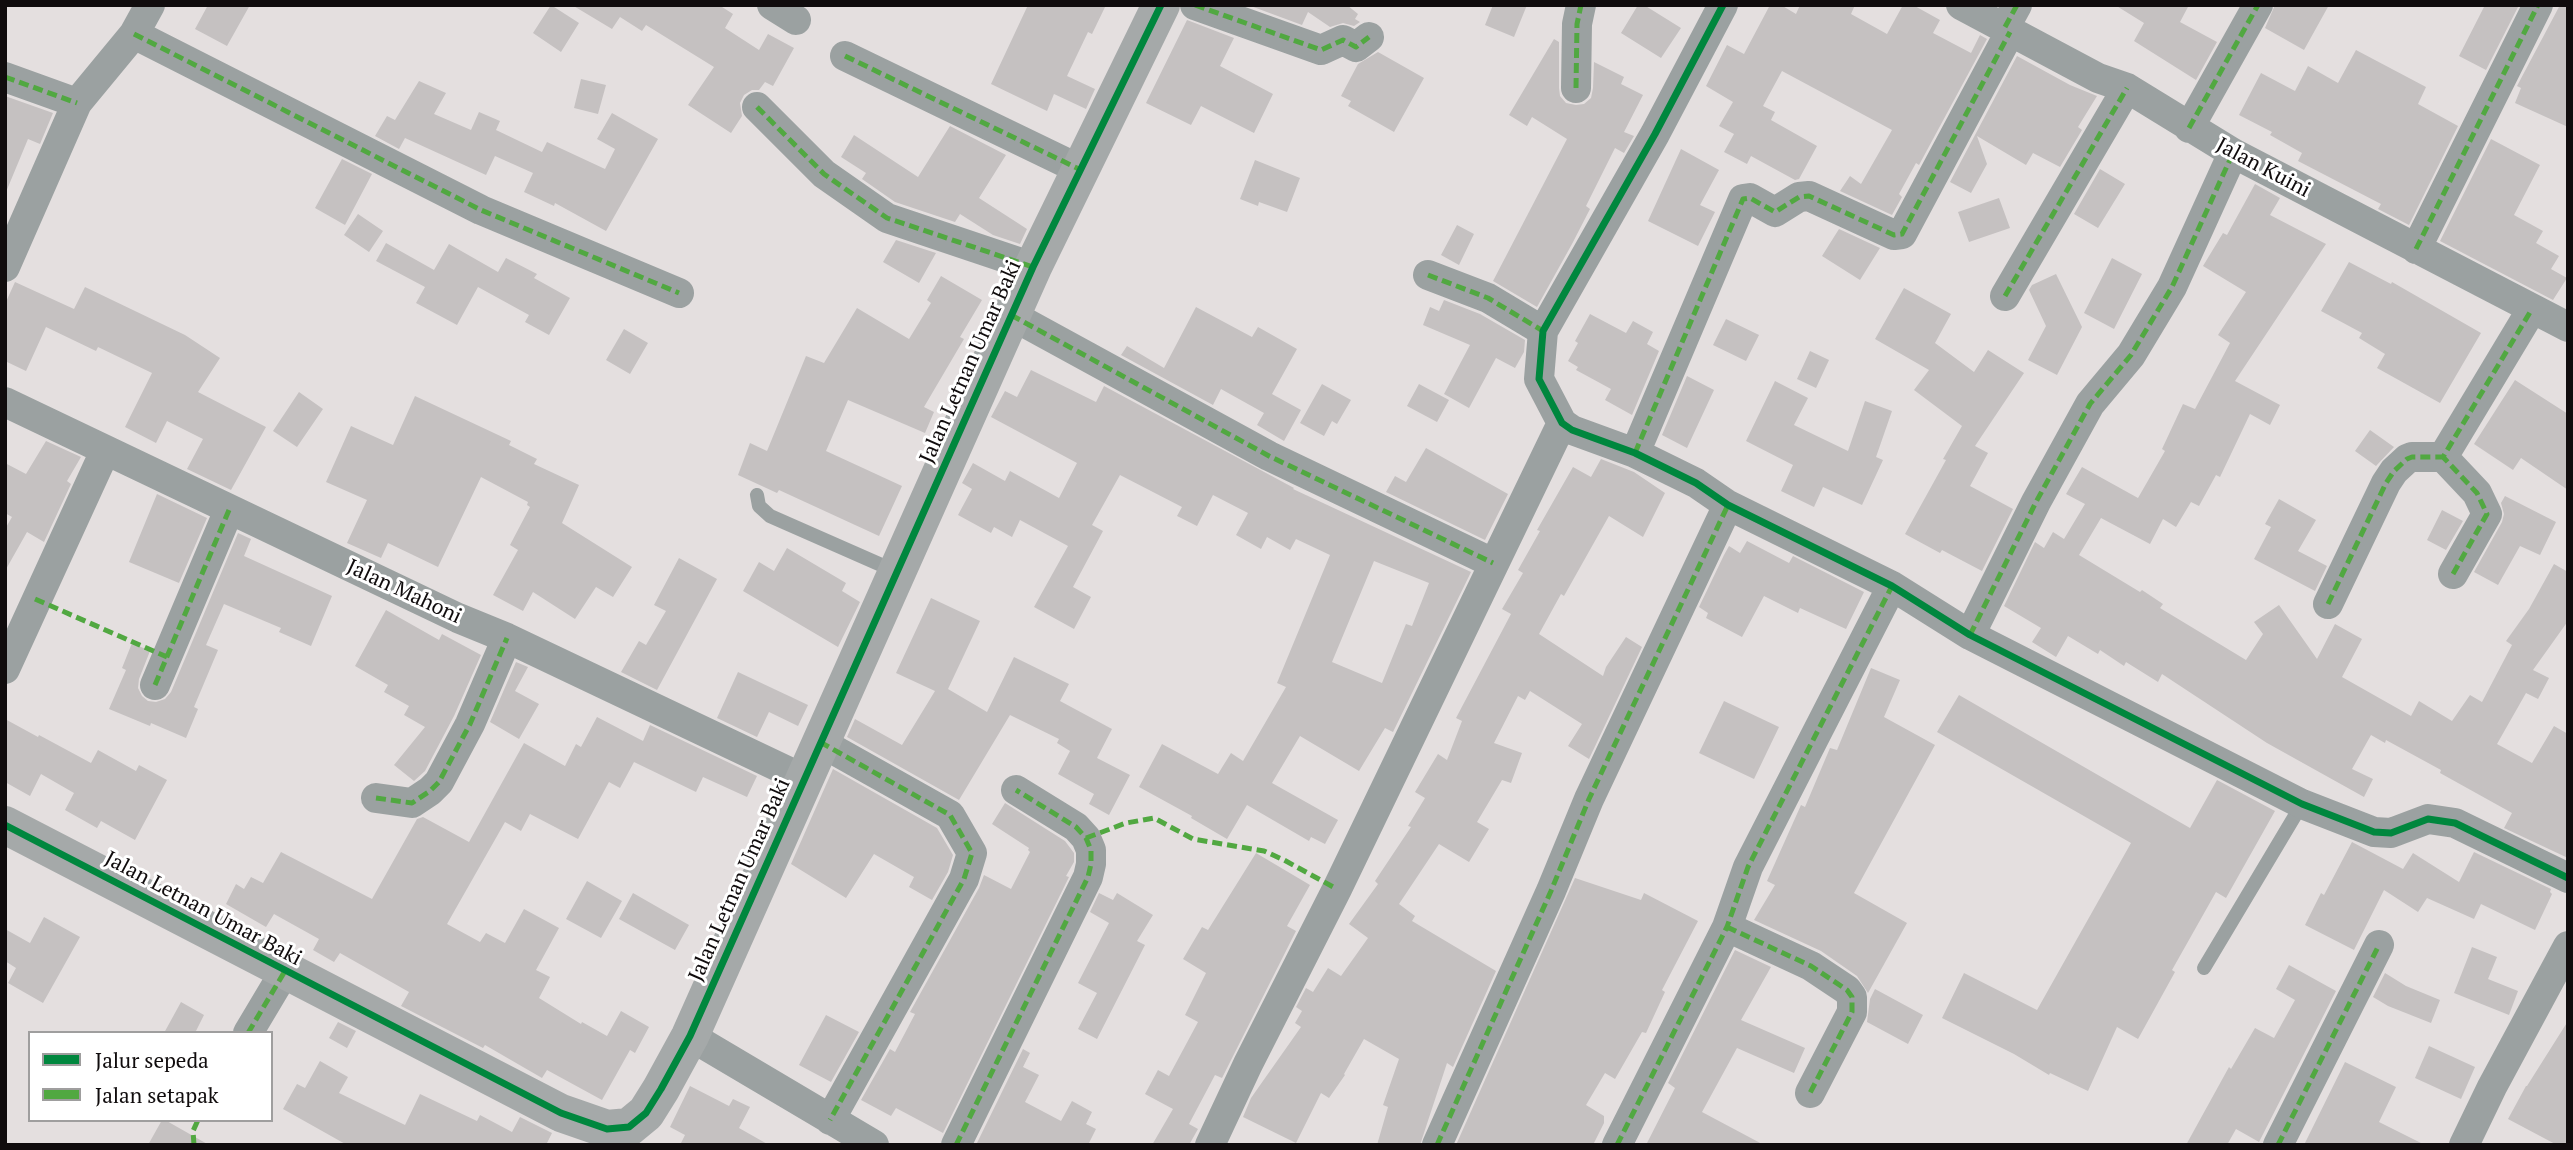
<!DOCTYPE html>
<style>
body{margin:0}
#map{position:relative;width:2573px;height:1150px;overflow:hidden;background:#e4dfdf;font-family:"PT Serif",serif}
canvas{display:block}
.frame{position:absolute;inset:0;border:7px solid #100c0d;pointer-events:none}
.legend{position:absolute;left:28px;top:1031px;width:245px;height:91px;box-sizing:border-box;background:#fff;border:2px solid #9f9e9e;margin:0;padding:9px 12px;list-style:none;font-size:21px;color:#100c0d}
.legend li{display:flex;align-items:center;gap:14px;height:35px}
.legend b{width:35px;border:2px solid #9f9e9e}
</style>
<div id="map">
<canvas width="2573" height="1150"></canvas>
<div class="frame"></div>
<ul class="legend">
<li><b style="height:9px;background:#00873e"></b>Jalur sepeda</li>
<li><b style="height:9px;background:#51a841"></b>Jalan setapak</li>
</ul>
</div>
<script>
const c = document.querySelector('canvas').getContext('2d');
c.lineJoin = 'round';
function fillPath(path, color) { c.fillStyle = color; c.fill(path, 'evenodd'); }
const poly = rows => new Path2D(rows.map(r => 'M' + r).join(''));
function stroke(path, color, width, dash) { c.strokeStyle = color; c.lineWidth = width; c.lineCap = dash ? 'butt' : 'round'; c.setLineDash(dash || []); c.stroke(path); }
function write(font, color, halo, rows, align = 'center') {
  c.font = font + ' "PT Serif",serif'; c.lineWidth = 6; c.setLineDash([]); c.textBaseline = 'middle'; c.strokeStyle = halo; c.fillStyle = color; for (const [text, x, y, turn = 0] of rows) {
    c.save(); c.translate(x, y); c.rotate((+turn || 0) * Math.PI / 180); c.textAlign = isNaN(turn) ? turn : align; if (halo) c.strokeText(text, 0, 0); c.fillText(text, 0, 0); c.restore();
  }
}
fillPath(poly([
 [208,5,250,5,227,46,195,29],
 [551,5,579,23,561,52,533,33],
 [572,5,719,5,733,14,725,28,759,50,768,34,794,48,773,86,765,82,759,90,752,90,744,95,740,103,742,116,731,133,688,105,714,67,646,25,642,31,620,17,612,29],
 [1028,5,1106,5,1092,34,1088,32,1067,76,1095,89,1086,109,1054,94,1047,111,991,84],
 [1248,5,1347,5,1358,14,1355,19,1360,22,1354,26,1343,23,1330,27,1308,12,1302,25],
 [1493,5,1527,5,1514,37,1485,25],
 [1638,5,1644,5,1681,28,1661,58,1621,33],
 [1770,5,1781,5,1796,14,1800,5,1855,5,1851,14,1887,34,1903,5,1913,5,1940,20,1933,33,1971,53,1980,35,1987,39,1919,165,1916,163,1899,194,1902,197,1892,215,1840,191,1850,176,1861,184,1892,130,1782,71,1763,106,1775,112,1771,120,1817,146,1799,179,1795,180,1751,156,1747,164,1724,152,1734,134,1719,126,1733,102,1706,86,1727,45,1744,54],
 [2115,5,2189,5,2180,22,2217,42,2196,80,2134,41,2144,23],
 [2275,5,2329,5,2304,50,2265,28],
 [2485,5,2518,7,2486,70,2459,56],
 [2560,5,2568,5,2568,127,2515,103,2521,88,2517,86],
 [1187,20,1234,38,1220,66,1273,94,1254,133,1201,106,1191,125,1146,103],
 [1554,39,1559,42,1559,88,1560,96,1566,103,1576,105,1584,104,1591,98,1593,88,1594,62,1624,77,1621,84,1643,95,1624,132,1634,136,1624,153,1615,148,1586,206,1590,209,1572,244,1537,307,1493,281,1567,139,1532,117,1527,126,1509,115],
 [2356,50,2426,87,2418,104,2458,126,2409,225,2378,209,2381,204,2298,161,2302,153,2270,135,2272,132,2239,115,2261,73,2295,91,2308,66,2338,83],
 [1378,52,1424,78,1394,132,1348,106,1351,101,1341,96,1358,64],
 [2017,56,2070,85,2097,96,2078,127,2082,130,2060,167,2033,153,2026,165,1977,136,1987,164,1971,193,1950,182],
 [581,79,606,85,598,114,574,108],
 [419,81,446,93,434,114,471,130,479,112,500,121,496,130,542,152,547,142,605,169,615,149,597,139,612,113,658,139,606,231,555,203,554,206,524,192,533,173,495,156,486,175,405,138,399,149,375,136,387,116,395,120],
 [5,96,53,113,40,144,28,139,6,192],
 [950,126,1006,155,979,198,1027,229,1020,244,993,235,960,214,955,222,895,202,862,179,866,173,841,157,854,135,918,177],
 [2491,139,2540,165,2514,215,2543,231,2536,243,2559,256,2551,269,2567,278,2553,300,2440,241],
 [1681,149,1719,170,1700,205,1715,212,1698,246,1648,221],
 [342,159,372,174,345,225,315,208],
 [1255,160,1300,178,1287,212,1259,202,1258,206,1240,199],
 [2100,169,2125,184,2098,228,2074,214],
 [2255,184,2280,198,2270,215,2326,244,2235,381,2280,405,2270,425,2250,414,2220,477,2216,475,2199,506,2191,502,2176,527,2163,519,2150,544,2101,518,2079,555,2140,592,2142,590,2163,604,2160,608,2246,660,2263,634,2254,622,2279,605,2317,659,2335,624,2362,639,2342,677,2411,716,2419,701,2452,721,2470,695,2482,702,2512,645,2506,641,2529,609,2554,564,2568,572,2568,621,2533,670,2549,678,2538,699,2526,693,2497,744,2532,763,2554,726,2568,734,2568,858,2504,828,2512,813,2440,773,2441,770,2386,740,2385,743,2371,735,2352,769,2373,779,2364,797,2267,743,2162,674,2158,682,2126,662,2124,666,2100,650,2098,654,2068,636,2056,657,2032,642,2041,628,2004,606,2035,542,2044,548,2053,532,2064,539,2085,504,2066,494,2082,467,2138,498,2165,451,2162,449,2183,404,2195,409,2230,343,2218,335,2246,292,2203,266,2223,233,2227,235],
 [1999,198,2010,228,1969,242,1958,212],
 [358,214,383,231,369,252,344,235],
 [1457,225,1474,234,1459,265,1441,255],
 [1839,229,1880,248,1860,280,1822,256],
 [896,240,936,253,919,283,883,262],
 [386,243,434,270,449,244,498,272,506,258,537,274,534,278,570,298,549,335,525,322,529,315,478,287,457,325,416,303,425,287,376,261],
 [2112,258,2142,274,2114,329,2084,313],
 [2349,262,2391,284,2392,282,2481,333,2440,403,2377,368,2385,354,2359,338,2362,333,2321,311],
 [2056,274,2082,327,2057,375,2028,360,2046,326,2029,290,2032,285],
 [941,276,982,300,960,337,964,339,924,407,934,412,925,433,848,400,826,451,902,486,879,536,779,490,777,493,738,475,750,443,767,451,806,356,824,363,857,308,909,339,931,303,927,300],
 [15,282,74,309,85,287,185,335,220,358,198,392,266,427,231,490,187,469,203,439,167,421,156,443,125,427,152,373,98,347,96,351,46,327,26,371,5,361,5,304],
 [1904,288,1951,314,1935,343,1974,372,1988,350,2024,373,1975,446,1988,453,1970,486,2013,509,1982,571,1942,550,1940,553,1905,534,1946,460,1943,459,1962,426,1914,390,1929,370,1875,339],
 [1444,300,1480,314,1525,340,1524,352,1515,368,1496,358,1469,408,1444,394,1470,345,1423,325,1430,307,1439,311],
 [1196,307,1252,337,1258,327,1297,349,1272,394,1301,410,1284,441,1257,425,1264,413,1221,389,1213,405,1121,355,1127,346,1164,368],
 [1590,314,1626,333,1633,321,1653,332,1647,344,1659,351,1632,415,1605,400,1611,389,1576,370,1578,367,1568,361,1578,343,1575,341],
 [1726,319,1759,335,1746,361,1713,345],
 [624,329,648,343,630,374,606,360],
 [1810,351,1829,360,1816,388,1797,379],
 [1031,370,1096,402,1104,386,1294,488,1293,489,1471,572,1393,732,1385,728,1359,771,1300,736,1272,783,1338,820,1325,844,1311,837,1309,841,1247,805,1227,839,1191,818,1192,816,1139,787,1162,744,1218,774,1231,753,1243,761,1286,687,1277,683,1330,555,1296,539,1290,550,1267,537,1261,549,1236,535,1248,513,1213,495,1197,526,1177,516,1182,507,1120,475,1092,525,1103,531,1073,587,1091,597,1074,629,1034,607,1068,546,1020,520,1012,537,994,527,991,533,958,515,972,489,962,483,973,463,1005,481,1010,471,1059,498,1077,463,991,417,1005,391,1017,397],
 [1374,561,1429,583,1412,626,1406,624,1382,683,1332,662],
 [1687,376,1714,390,1687,448,1662,435],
 [2515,380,2568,414,2568,490,2521,458,2513,470,2474,444],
 [1775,381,1808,398,1794,425,1848,451,1865,401,1892,411,1876,457,1883,460,1862,505,1823,487,1814,507,1781,491,1793,465,1746,441],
 [1322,384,1351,400,1337,424,1332,421,1324,436,1300,423],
 [1419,384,1449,400,1437,422,1407,406],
 [299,392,323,409,297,447,273,431],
 [415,396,511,441,509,445,537,459,534,464,579,485,562,523,632,567,613,597,596,587,575,619,533,592,523,611,493,595,518,550,510,545,530,507,527,505,528,502,481,477,438,567,388,543,381,558,347,543,367,500,326,482,351,426,393,445],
 [2370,430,2394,447,2376,466,2355,451],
 [46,441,81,457,67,481,71,484,44,542,27,532,5,571,5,529,12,517,5,513,5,463,26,474],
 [1426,448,1508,494,1485,540,1386,492,1395,476,1406,482],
 [1601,459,1634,472,1665,493,1643,537,1609,516,1564,596,1561,594,1539,634,1603,676,1606,667,1626,637,1642,647,1589,759,1568,746,1582,724,1530,691,1525,700,1518,696,1494,743,1522,753,1511,783,1502,780,1477,822,1489,829,1469,862,1439,844,1399,904,1415,916,1412,921,1496,971,1453,1067,1447,1063,1420,1145,1377,1145,1388,1107,1383,1105,1399,1059,1364,1039,1344,1074,1345,1075,1329,1098,1321,1093,1296,1143,1243,1117,1251,1098,1301,1027,1295,1023,1302,1011,1296,1007,1306,988,1313,992,1328,968,1341,976,1368,938,1349,924,1378,884,1375,881,1411,827,1408,826,1425,798,1415,792,1438,754,1447,760,1462,721,1456,718,1511,614,1502,609,1523,573,1518,570,1540,531,1537,530,1573,467,1591,477],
 [157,494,207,518,179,583,129,562],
 [2505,496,2556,522,2540,555,2520,546,2498,585,2474,572,2502,522,2504,514,2501,503],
 [2279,499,2316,520,2298,551,2327,566,2315,591,2254,559,2271,527,2265,524],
 [2442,510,2463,521,2446,550,2427,540],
 [238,533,251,539,244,556,332,596,311,646,279,632,281,628,224,604,206,645,218,650,194,707,198,709,186,738,151,723,150,726,109,709,126,670,122,668,132,643,150,651,139,679,138,688,142,696,148,701,156,702,165,699,171,692],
 [1747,541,1789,563,1793,556,1864,592,1846,629,1800,608,1798,613,1764,596,1742,637,1706,618,1708,613,1699,607,1724,555,1729,546,1740,553],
 [787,548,846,583,842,591,860,602,838,647,743,591,759,562,774,571],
 [679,558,717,579,657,690,621,672,639,641,646,645,666,611,654,605],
 [931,598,980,621,948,689,987,712,1014,657,1069,684,1060,701,1112,729,1097,758,1130,775,1109,815,1089,804,1094,794,1058,774,1070,751,1057,743,1059,739,1010,715,959,800,847,737,855,719,902,745,935,691,896,673],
 [386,610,439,640,442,634,481,655,454,716,425,771,414,781,394,765,425,727,404,715,409,706,384,692,388,685,355,666],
 [516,662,528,667,515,691,539,704,519,739,490,722],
 [1871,668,1900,680,1884,717,1935,745,1854,893,1907,923,1868,993,1857,976,1821,951,1754,920,1775,885,1767,881,1801,805,1805,807,1830,748,1837,750],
 [738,672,808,705,798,726,769,712,757,737,717,718],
 [1959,695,2190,828,2217,780,2275,811,2226,898,2216,892,2172,970,2175,972,2138,1039,2117,1027,2088,1091,2050,1073,2049,1075,2014,1054,1942,1018,1964,973,2037,1010,2131,843,1937,732],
 [1724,701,1779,727,1754,779,1699,753],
 [597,717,643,741,650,725,757,776,747,797,703,777,696,792,634,762,620,788,609,782,578,839,530,814,521,831,505,822,447,924,480,942,486,933,505,943,524,909,559,928,536,970,550,977,539,998,581,1024,582,1022,607,1036,621,1011,649,1027,635,1053,630,1050,602,1100,547,1070,542,1078,485,1045,483,1048,401,1006,409,992,340,953,334,962,313,950,319,939,274,914,266,927,226,904,236,884,244,889,251,877,263,883,281,852,372,899,417,819,423,817,469,842,524,743,565,766,576,744,581,747],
 [5,719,38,737,39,735,91,763,98,750,136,771,139,765,167,780,135,840,101,821,97,828,65,810,74,793,41,774,30,796,5,782],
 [833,769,937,828,953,855,948,872,932,900,909,887,914,877,874,854,846,898,791,864],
 [1005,803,1065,841,1074,853,1074,862,1066,876,1069,877,943,1133,896,1108,891,1116,861,1100,890,1049,895,1052,915,1014,910,1012,979,888,984,875,1011,889,1030,852,1028,850,1029,848,992,824],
 [2352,842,2403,869,2413,853,2459,882,2474,852,2551,889,2550,892,2552,894,2535,930,2481,904,2474,919,2427,898,2418,912,2384,890,2354,950,2305,925,2321,893,2324,895],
 [1256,853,1310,885,1287,926,1296,931,1222,1078,1215,1075,1189,1124,1198,1129,1189,1145,1152,1145,1173,1109,1145,1094,1158,1070,1169,1076,1198,1022,1185,1015,1206,973,1183,959,1202,927,1208,930],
 [1575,878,1641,900,1644,893,1698,921,1662,990,1665,992,1646,1033,1642,1032,1615,1079,1605,1073,1586,1105,1604,1116,1604,1123,1593,1145,1456,1145],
 [587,881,622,901,601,938,566,919],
 [633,893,689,925,675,950,619,919],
 [1099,893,1113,900,1117,893,1153,915,1137,941,1145,945,1097,1039,1078,1029,1097,993,1078,983,1109,923,1090,912],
 [44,917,80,937,43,1003,8,983,16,968,5,961,5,929,30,943],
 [2472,947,2497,957,2488,979,2518,991,2509,1015,2454,993],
 [1735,950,1771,967,1741,1020,1805,1048,1794,1073,1737,1048,1702,1112,1764,1145,1646,1145,1675,1088,1668,1083],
 [2289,965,2336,991,2259,1142,2236,1129,2227,1145,2186,1145,2229,1067,2231,1069,2255,1028,2274,1038,2295,1000,2276,989],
 [2385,973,2406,986,2440,1000,2431,1023,2388,1006,2373,997],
 [1875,989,1923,1015,1908,1044,1867,1022,1870,999],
 [181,1002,204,1015,195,1033,164,1033],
 [826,1015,859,1032,831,1082,799,1065],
 [2568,1021,2568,1145,2557,1145,2508,1119,2526,1086,2527,1086],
 [338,1022,356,1031,347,1048,329,1038],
 [2429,1046,2475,1067,2461,1099,2415,1078],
 [1023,1049,1030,1053,1023,1067,1039,1075,1025,1102,1061,1121,1072,1101,1092,1112,1086,1124,1096,1129,1088,1145,976,1145],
 [320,1061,348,1077,339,1093,405,1125,420,1094,477,1121,480,1115,512,1132,520,1117,552,1133,546,1145,347,1145,283,1109,297,1084,305,1088],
 [2345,1062,2396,1087,2379,1122,2425,1145,2304,1145],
 [690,1086,729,1106,733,1099,750,1107,739,1128,769,1145,680,1145,685,1135,670,1127],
 [162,1120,165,1120,209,1145,148,1145]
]), '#c5c1c1');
stroke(poly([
 [757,495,759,506,770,516,895,571],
 [2204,968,2302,804]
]), '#9ba1a1', 14);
stroke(poly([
 [772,5,796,20],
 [1195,5,1321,50,1343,40,1356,47,1369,37],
 [1723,5,1655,134,1543,331,1539,379,1562,423,1572,430,1635,453,1696,483,1728,505,1892,586,1970,635,2302,804,2374,832,2391,833,2428,819,2455,823,2568,878],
 [1961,5,2098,78,2127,88,2233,153,2568,327],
 [2005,27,2017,5],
 [134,34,481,210,679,293],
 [845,56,1079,169],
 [5,77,77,103],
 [1576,88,1577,24,1581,5],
 [757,107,824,174,887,218,1033,267],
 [2189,128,2258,5],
 [2416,249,2538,5],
 [5,267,77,103,134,34,150,5],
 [1428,275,1488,298,1543,331],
 [2005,296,2127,88],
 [1011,315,1269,456,1493,563],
 [5,402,458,618,507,638,804,779],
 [1635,453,1743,199,1750,198,1775,212,1799,197,1809,196,1894,235,1902,234,2010,32],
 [2453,574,2487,514,2477,493,2443,457,2532,309],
 [2328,604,2386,483,2394,471,2407,459,2412,457,2443,457],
 [1970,635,2036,502,2090,404,2131,355,2172,287,2233,153],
 [5,669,105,451],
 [155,685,229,510],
 [820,742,950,815,972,853,964,879,830,1120],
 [376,798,412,803,430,791,439,782,470,724,507,638],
 [1727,927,1811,966,1847,990,1852,997,1852,1012,1810,1093],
 [248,1033,285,971],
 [690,1036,874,1145],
 [956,1145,1088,877,1091,864,1091,850,1086,838,1076,827,1016,790],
 [1210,1145,1248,1064,1337,889,1562,423],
 [1437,1145,1551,891,1589,799,1728,505],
 [1617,1145,1727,927,1748,867,1892,586],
 [2278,1145,2379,945],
 [2464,1145,2492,1087,2568,946]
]), '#9ba1a1', 30);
stroke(poly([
 [5,825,561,1113,607,1129,629,1127,646,1113,661,1089,690,1036,1033,267,1161,5]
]), '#a5a9a9', 38);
stroke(poly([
 [1195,5,1321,50,1343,40,1356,47,1369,37],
 [2005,27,2017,5],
 [134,34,481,210,679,293],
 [845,56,1079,169],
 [5,77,77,103],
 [1576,88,1577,24,1581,5],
 [757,107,824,174,887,218,1033,267],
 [2189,128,2258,5],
 [2416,249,2538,5],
 [1428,275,1488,298,1543,331],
 [2005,296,2127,88],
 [1011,315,1269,456,1493,563],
 [1635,453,1743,199,1750,198,1775,212,1799,197,1809,196,1894,235,1902,234,2010,32],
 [2453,574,2487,514,2477,493,2443,457,2532,309],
 [35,599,167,657],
 [2328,604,2386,483,2394,471,2407,459,2412,457,2443,457],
 [1970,635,2036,502,2090,404,2131,355,2172,287,2233,153],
 [155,685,229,510],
 [820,742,950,815,972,853,964,879,830,1120],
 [376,798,412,803,430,791,439,782,470,724,507,638],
 [1086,838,1126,823,1154,818,1193,839,1264,851,1284,860,1337,889],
 [1727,927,1811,966,1847,990,1852,997,1852,1012,1810,1093],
 [248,1033,285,971],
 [194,1145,193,1131,198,1120],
 [956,1145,1088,877,1091,864,1091,850,1086,838,1076,827,1016,790],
 [1437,1145,1551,891,1589,799,1728,505],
 [1617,1145,1727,927,1748,867,1892,586],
 [2278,1145,2379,945]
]), '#51a841', 5, [10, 5]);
stroke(poly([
 [1723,5,1655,134,1543,331,1539,379,1562,423,1572,430,1635,453,1696,483,1728,505,1892,586,1970,635,2302,804,2374,832,2391,833,2428,819,2455,823,2568,878],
 [5,825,561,1113,607,1129,629,1127,646,1113,661,1089,690,1036,1033,267,1161,5]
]), '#00873e', 7);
write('21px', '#100c0d', '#fff', [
 ["Jalan Kuini",2263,168,28],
 ["Jalan Letnan Umar Baki",971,362,-66],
 ["Jalan Mahoni",404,592,25],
 ["Jalan Letnan Umar Baki",740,880,-66],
 ["Jalan Letnan Umar Baki",203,909,28]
]);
</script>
